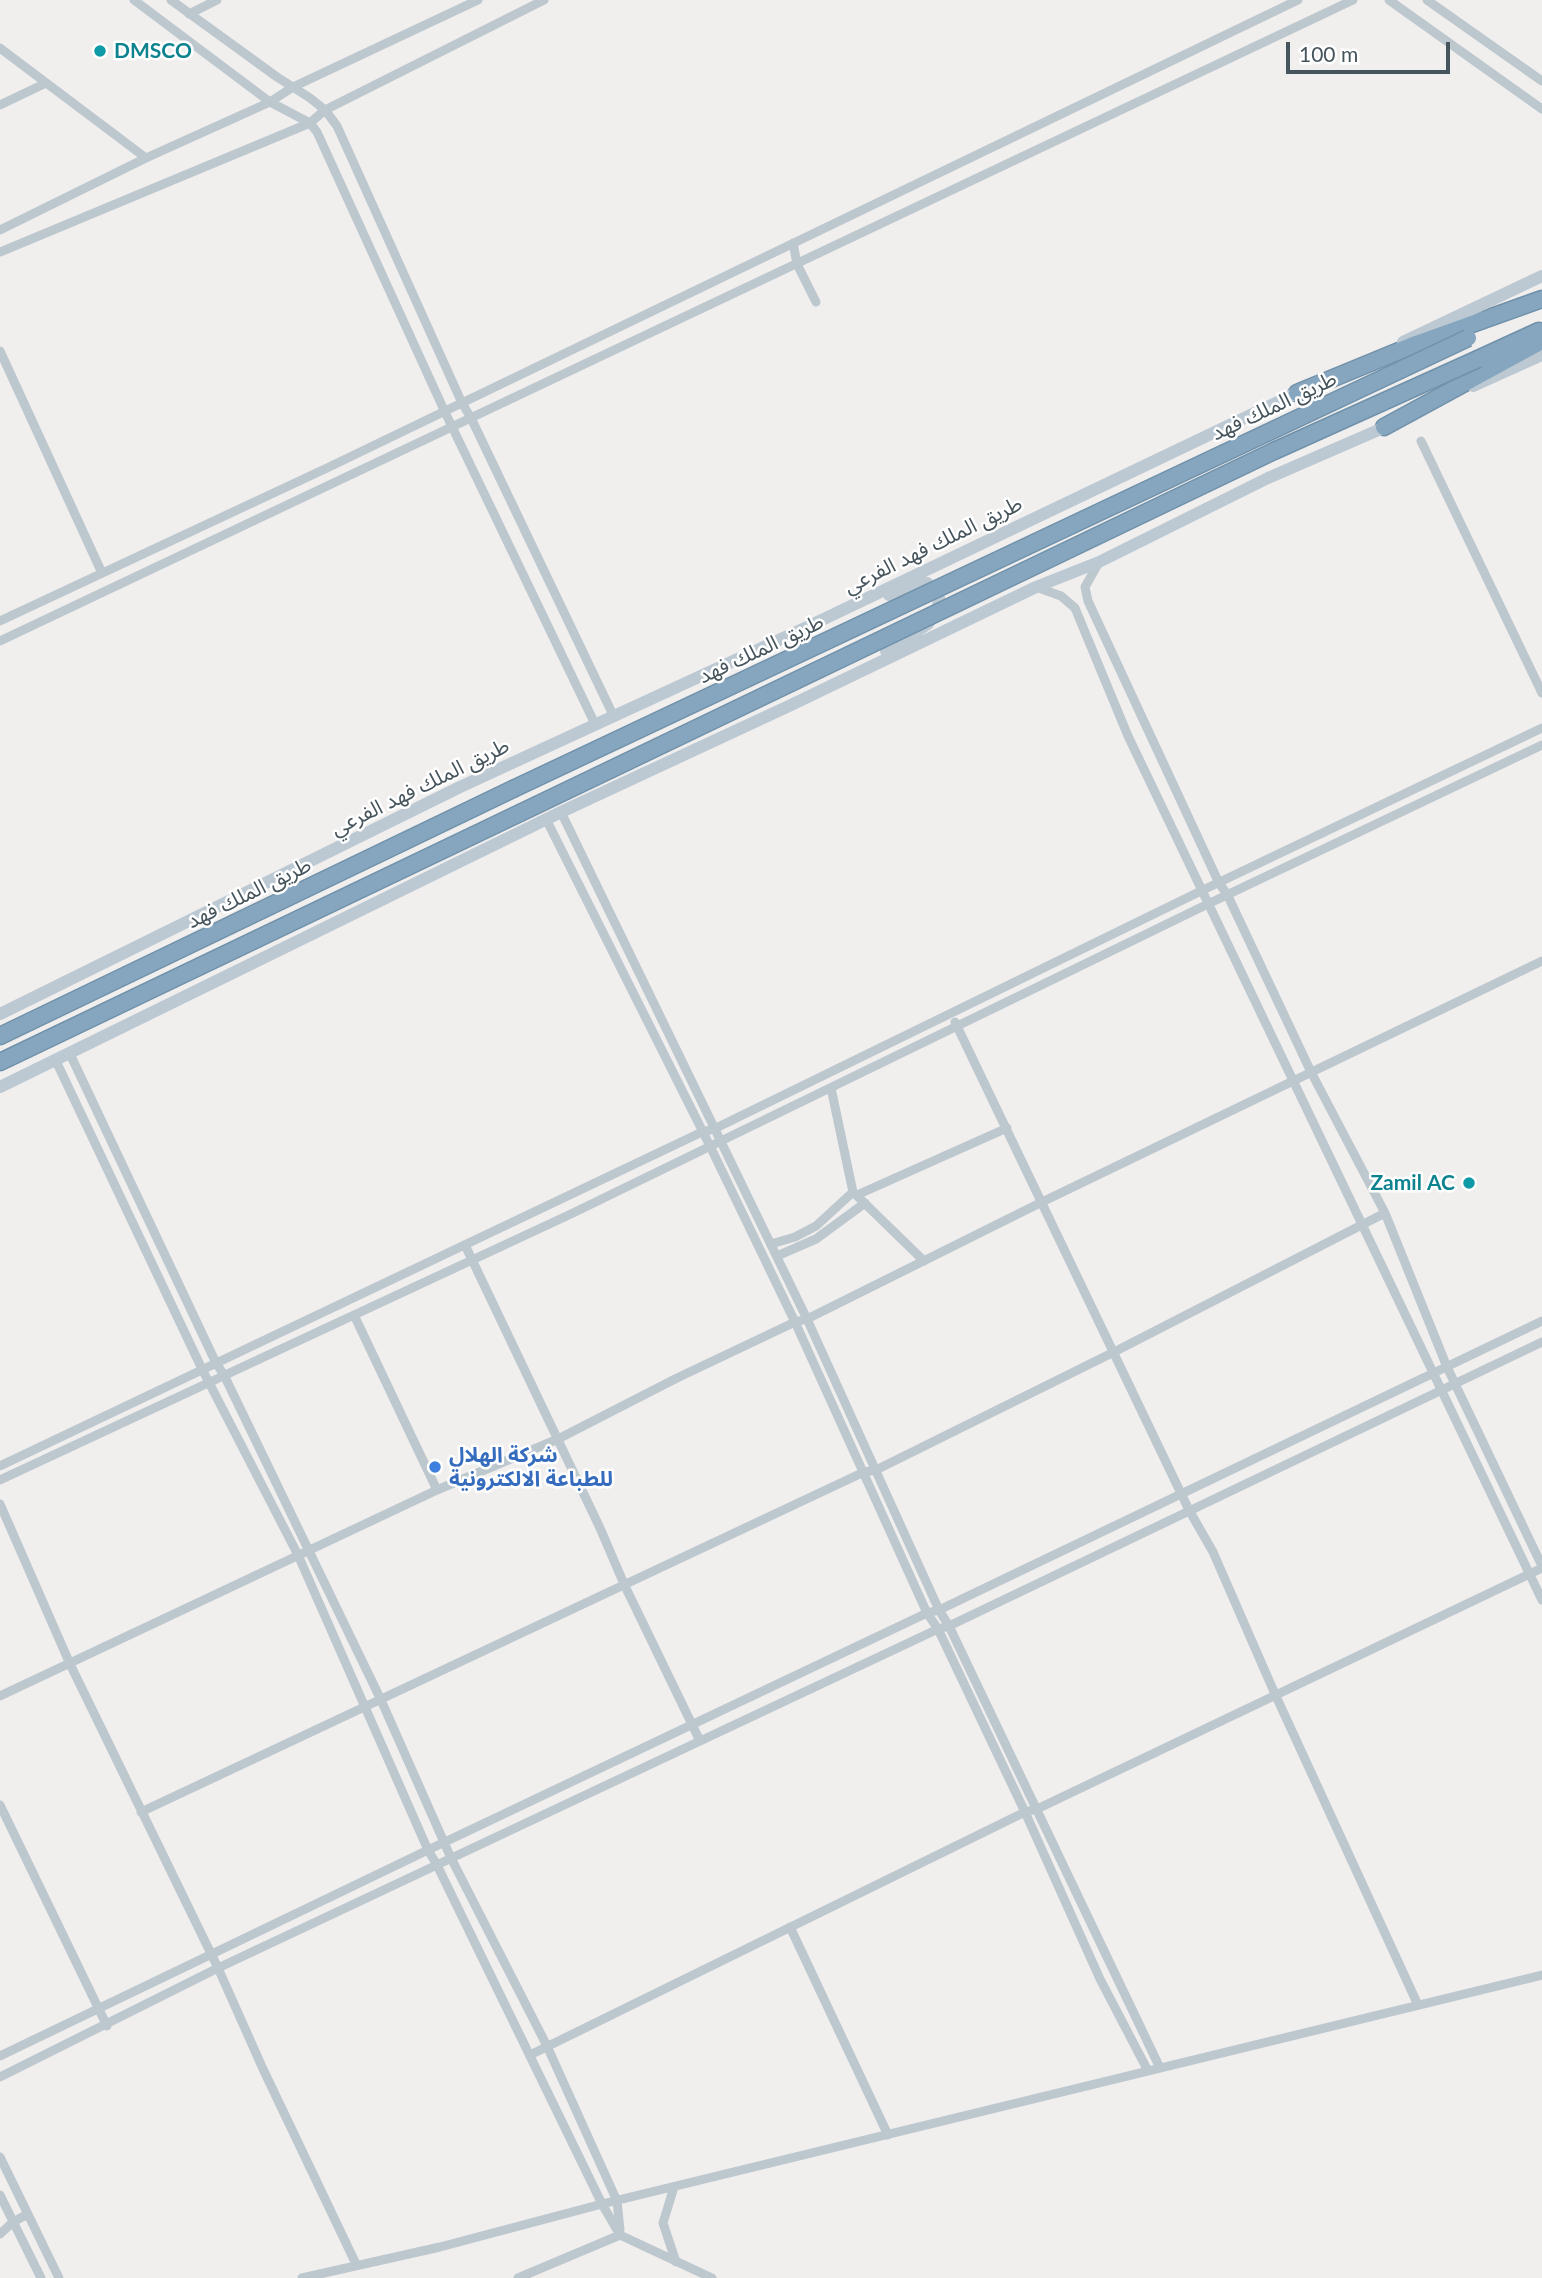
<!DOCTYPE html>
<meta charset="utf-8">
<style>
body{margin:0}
#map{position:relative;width:1542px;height:2278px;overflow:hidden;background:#f1eeee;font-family:Lato,sans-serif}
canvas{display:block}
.scale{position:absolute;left:1286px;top:42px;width:164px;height:32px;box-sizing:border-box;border:4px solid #46545c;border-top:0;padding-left:9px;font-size:21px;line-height:24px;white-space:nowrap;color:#46545c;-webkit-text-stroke:5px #fff;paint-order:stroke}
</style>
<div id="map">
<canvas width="1542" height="2278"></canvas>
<div class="scale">100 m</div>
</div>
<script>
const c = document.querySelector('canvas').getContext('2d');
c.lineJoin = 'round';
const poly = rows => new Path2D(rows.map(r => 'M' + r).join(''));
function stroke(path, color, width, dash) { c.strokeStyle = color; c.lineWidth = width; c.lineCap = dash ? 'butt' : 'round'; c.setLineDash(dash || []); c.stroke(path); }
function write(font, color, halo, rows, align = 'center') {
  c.font = font + ' Lato,"Noto Sans Arabic",sans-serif'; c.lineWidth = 5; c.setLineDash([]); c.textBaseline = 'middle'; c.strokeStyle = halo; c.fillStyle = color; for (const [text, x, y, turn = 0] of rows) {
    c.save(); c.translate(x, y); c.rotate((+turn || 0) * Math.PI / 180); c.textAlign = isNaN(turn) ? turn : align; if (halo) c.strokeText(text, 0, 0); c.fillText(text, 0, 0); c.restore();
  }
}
const highway = poly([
 [1478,359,1539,331],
 [1297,393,1416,344,1542,299],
 [1384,427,1542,341],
 [0,1036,513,789],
 [0,1062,520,813]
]);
stroke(highway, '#7091aa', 19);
stroke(poly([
 [134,0,270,102,310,123,317,132,444,410,595,724],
 [171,0,277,77,310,98,325,110,337,126,462,403,471,418,614,717],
 [1389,0,1542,109],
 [1427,0,1542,81],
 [189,14,217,0],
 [0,48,146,158],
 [0,105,46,83],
 [0,230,146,158,270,102,293,87,478,0],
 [793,243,797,264,816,302],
 [0,252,310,123,325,110,544,0],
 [0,351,102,573],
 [1421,441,1542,693],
 [1099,562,1085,587,1088,601,1219,883,1227,894,1311,1072,1385,1213,1447,1367,1542,1566],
 [1036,587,1061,596,1075,608,1128,736,1542,1600],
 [0,621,327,468,1298,0],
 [0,641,1353,0],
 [561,812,807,1319,939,1610,949,1626,1160,2068],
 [546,819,709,1144,795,1322,927,1613,938,1629,1025,1812,1100,1979,1148,2071],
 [955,1022,1189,1510,1213,1552,1275,1694,1418,2005],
 [70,1054,216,1363,224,1375,381,1700,451,1858,547,2046,617,2201,620,2230],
 [56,1061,202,1369,298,1555,428,1850,437,1865,602,2204,620,2235,712,2278],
 [831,1088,853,1192,924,1261],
 [857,1195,1007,1128],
 [771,1244,795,1237,816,1226,853,1192],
 [465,1245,600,1528,624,1584,700,1741],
 [777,1256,816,1239,865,1203],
 [354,1315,437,1490],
 [0,1466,702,1132,714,1129,1203,890,1542,728],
 [0,1480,573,1213,1210,903,1542,745],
 [0,1504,70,1664,218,1968,263,2069,356,2264],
 [0,1696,437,1490,558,1439,677,1378,795,1322,807,1319,1042,1202,1542,961],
 [0,1805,107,2026],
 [141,1812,864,1472,876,1470,1114,1352,1385,1213],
 [790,1927,888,2135],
 [530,2055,1025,1812,1037,1809,1542,1568],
 [0,2056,428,1850,927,1613,939,1610,1542,1321],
 [0,2077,218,1968,938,1629,949,1626,1542,1342],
 [0,2157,59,2278],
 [674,2187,663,2223,676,2262],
 [0,2195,41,2278],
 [0,2234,13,2222,28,2214],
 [302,2278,440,2247,602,2204,1542,1975],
 [518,2278,620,2235]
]), '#bcc7ce', 9);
stroke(poly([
 [1403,342,1542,276],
 [1473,386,1542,355],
 [886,651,928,624,938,607,939,598,936,590,927,583,889,595],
 [0,1014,460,787,805,628,1305,389],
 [0,1087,561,812,791,705,1036,587,1099,562,1268,478,1390,425]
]), '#bcc9d3', 12);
stroke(highway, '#85a6be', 16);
const highwayBridge = poly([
 [513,789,1468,338],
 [520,813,1274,451,1478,359]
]);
stroke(highwayBridge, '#7091aa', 19, []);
stroke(highwayBridge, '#85a6be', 16);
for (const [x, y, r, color] of [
 [100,51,7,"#0f9aa8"],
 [1469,1183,7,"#0f9aa8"],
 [435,1467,7,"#3f7fe0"]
]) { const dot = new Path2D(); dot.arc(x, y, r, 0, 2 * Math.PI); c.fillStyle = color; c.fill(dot); stroke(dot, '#fff', 2.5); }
write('bold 21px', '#0d838f', '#fff', [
 ["DMSCO",114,51],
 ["Zamil AC",1455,1183,"right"]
], 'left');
write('21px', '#46545c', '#fff', [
 ["طريق الملك فهد",1274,406,-25],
 ["طريق الملك فهد الفرعي",933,545,-26],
 ["طريق الملك فهد",761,649,-25],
 ["طريق الملك فهد الفرعي",420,787,-26],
 ["طريق الملك فهد",249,893,-26]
]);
write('bold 21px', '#366cbe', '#fff', [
 ["شركة الهلال",449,1455],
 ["للطباعة الالكترونية",449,1479]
], 'left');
</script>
